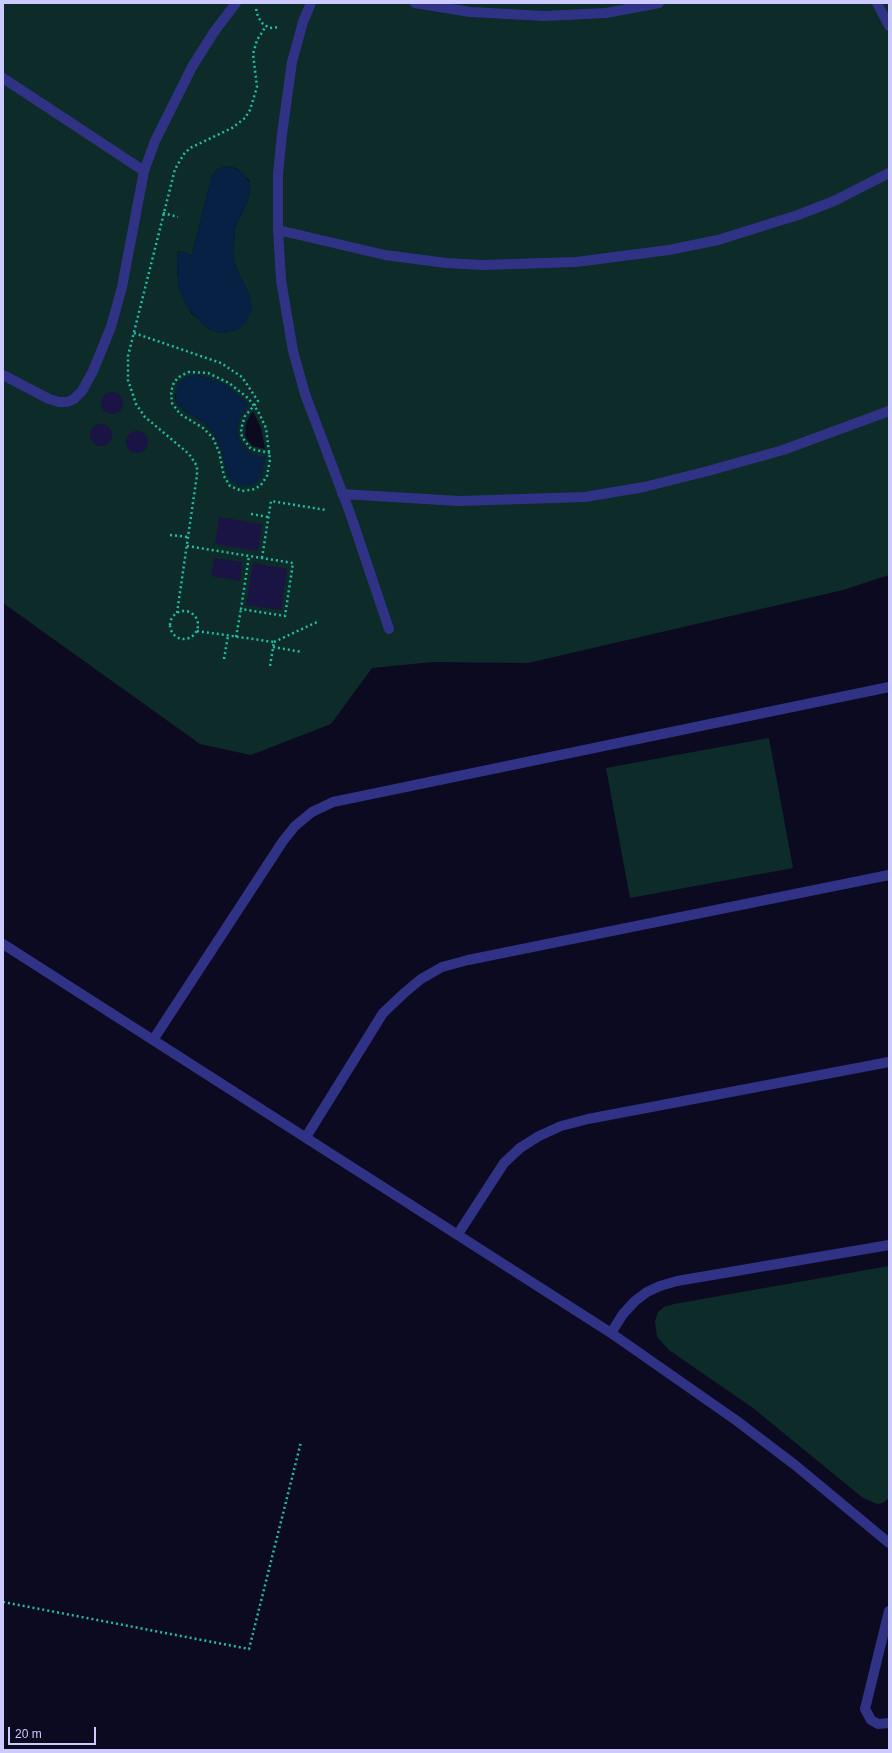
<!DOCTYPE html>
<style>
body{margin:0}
#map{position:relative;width:892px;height:1753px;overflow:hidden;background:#0c0a21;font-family:Arial,sans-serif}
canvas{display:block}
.frame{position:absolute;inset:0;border:4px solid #cccaff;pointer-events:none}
.scale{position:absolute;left:8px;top:1727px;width:88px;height:18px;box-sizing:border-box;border:2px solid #cccaff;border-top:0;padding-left:5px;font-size:12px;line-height:14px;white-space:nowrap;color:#cccaff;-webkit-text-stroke:3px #0c0a21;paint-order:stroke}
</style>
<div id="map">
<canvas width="892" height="1753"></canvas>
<div class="frame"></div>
<div class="scale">20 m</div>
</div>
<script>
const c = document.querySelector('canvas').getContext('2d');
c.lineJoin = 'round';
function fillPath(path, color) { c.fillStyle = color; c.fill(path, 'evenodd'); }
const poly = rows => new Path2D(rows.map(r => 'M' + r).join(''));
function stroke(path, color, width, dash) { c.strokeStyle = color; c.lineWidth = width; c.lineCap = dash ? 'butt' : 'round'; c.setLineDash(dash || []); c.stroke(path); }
fillPath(poly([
 [3,3,889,3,889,575,843,590,528,663,433,662,372,668,331,724,251,755,200,744,3,603],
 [227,166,238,169,249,180,250,189,249,198,235,228,233,255,236,268,249,294,239,329,223,333,209,329,191,313,177,274,177,262,178,251,192,255,212,176,218,169],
 [198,375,224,384,248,404,239,419,237,430,239,440,249,453,256,456,265,456,226,471,222,451,215,435,205,423,185,411,176,402,175,395],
 [253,411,261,428,265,449,253,446,247,440,245,435,246,423],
 [769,738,793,868,630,898,606,768],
 [889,1266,889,1498,883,1503,877,1504,863,1498,753,1408,669,1350,657,1337,655,1321,658,1312,664,1307,674,1304]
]), '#0d2b28');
fillPath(poly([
 [227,166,242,171,250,184,249,198,235,228,233,255,236,268,249,294,252,306,251,313,244,325,239,329,223,333,216,332,203,325,186,306,178,286,177,262,178,251,192,255,212,176,218,169],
 [198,375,224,384,249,404,239,420,237,430,239,440,249,453,256,456,266,456,262,475,257,482,252,485,241,486,231,481,226,471,222,451,215,435,205,423,185,411,176,402,176,389,178,384,187,376]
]), '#062144');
fillPath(poly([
 '101 403a11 11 0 1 1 22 0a11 11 0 1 1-22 0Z',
 '90 435a11 11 0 1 1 22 0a11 11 0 1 1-22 0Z',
 '126 442a11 11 0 1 1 22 0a11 11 0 1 1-22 0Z',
 [219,517,262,524,258,551,215,544],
 [214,558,242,562,240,581,211,576],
 [253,563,287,569,281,610,246,605]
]), '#1a1444');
stroke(poly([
 [256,9,258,17,263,24,270,28,280,27],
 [163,213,178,217],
 [134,333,221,363,242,377,258,401,245,416,241,429,242,437,251,449,270,453],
 [188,372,208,373,229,383,248,398,258,411,266,428,270,460,267,476,261,485,255,489,242,491,230,486,224,476,219,452,213,438,203,428,180,414,172,403,171,392,174,382,179,377,188,372],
 [251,514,268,517],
 [170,535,188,537],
 [187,546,293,563,285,616,241,609,249,556],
 [262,558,271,501,326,510],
 '170 625a14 14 0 1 1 28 0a14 14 0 1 1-28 0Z',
 [177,613,197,475,197,466,189,454,145,417,136,404,128,380,128,356,175,169,184,154,190,148,232,128,245,118,250,110,257,87,253,54,257,40,266,26],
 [197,631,274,642,270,666],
 [236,637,241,609],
 [274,642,317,622],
 [273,647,302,652],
 [224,659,228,636],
 [3,1602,249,1649,301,1442]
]), '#20bda7', 2.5, [2, 3]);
stroke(poly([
 [311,3,303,22,292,62,282,134,278,174,278,230,281,280,293,351,305,394,350,513,389,629],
 [415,3,470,12,545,16,606,13,659,3],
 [877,3,889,26],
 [3,78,144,171],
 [278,230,385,255,446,263,483,265,576,262,669,250,718,240,798,215,834,201,889,173],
 [3,375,49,399,59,402,67,402,74,399,82,391,93,371,111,327,122,287,144,171,155,141,192,67,214,32,236,3],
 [342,494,459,501,585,497,644,487,708,471,783,450,889,411],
 [3,944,611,1333,737,1421,795,1465,889,1543],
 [153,1040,283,841,295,826,312,812,333,802,889,687],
 [306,1137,383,1013,403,994,421,979,442,967,468,960,889,875],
 [458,1234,504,1163,520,1148,539,1136,561,1126,588,1119,889,1062],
 [611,1333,623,1314,635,1301,647,1292,660,1286,677,1281,889,1245],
 [889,1611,865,1709,871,1720,878,1724,889,1723]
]), '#303385', 10);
</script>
